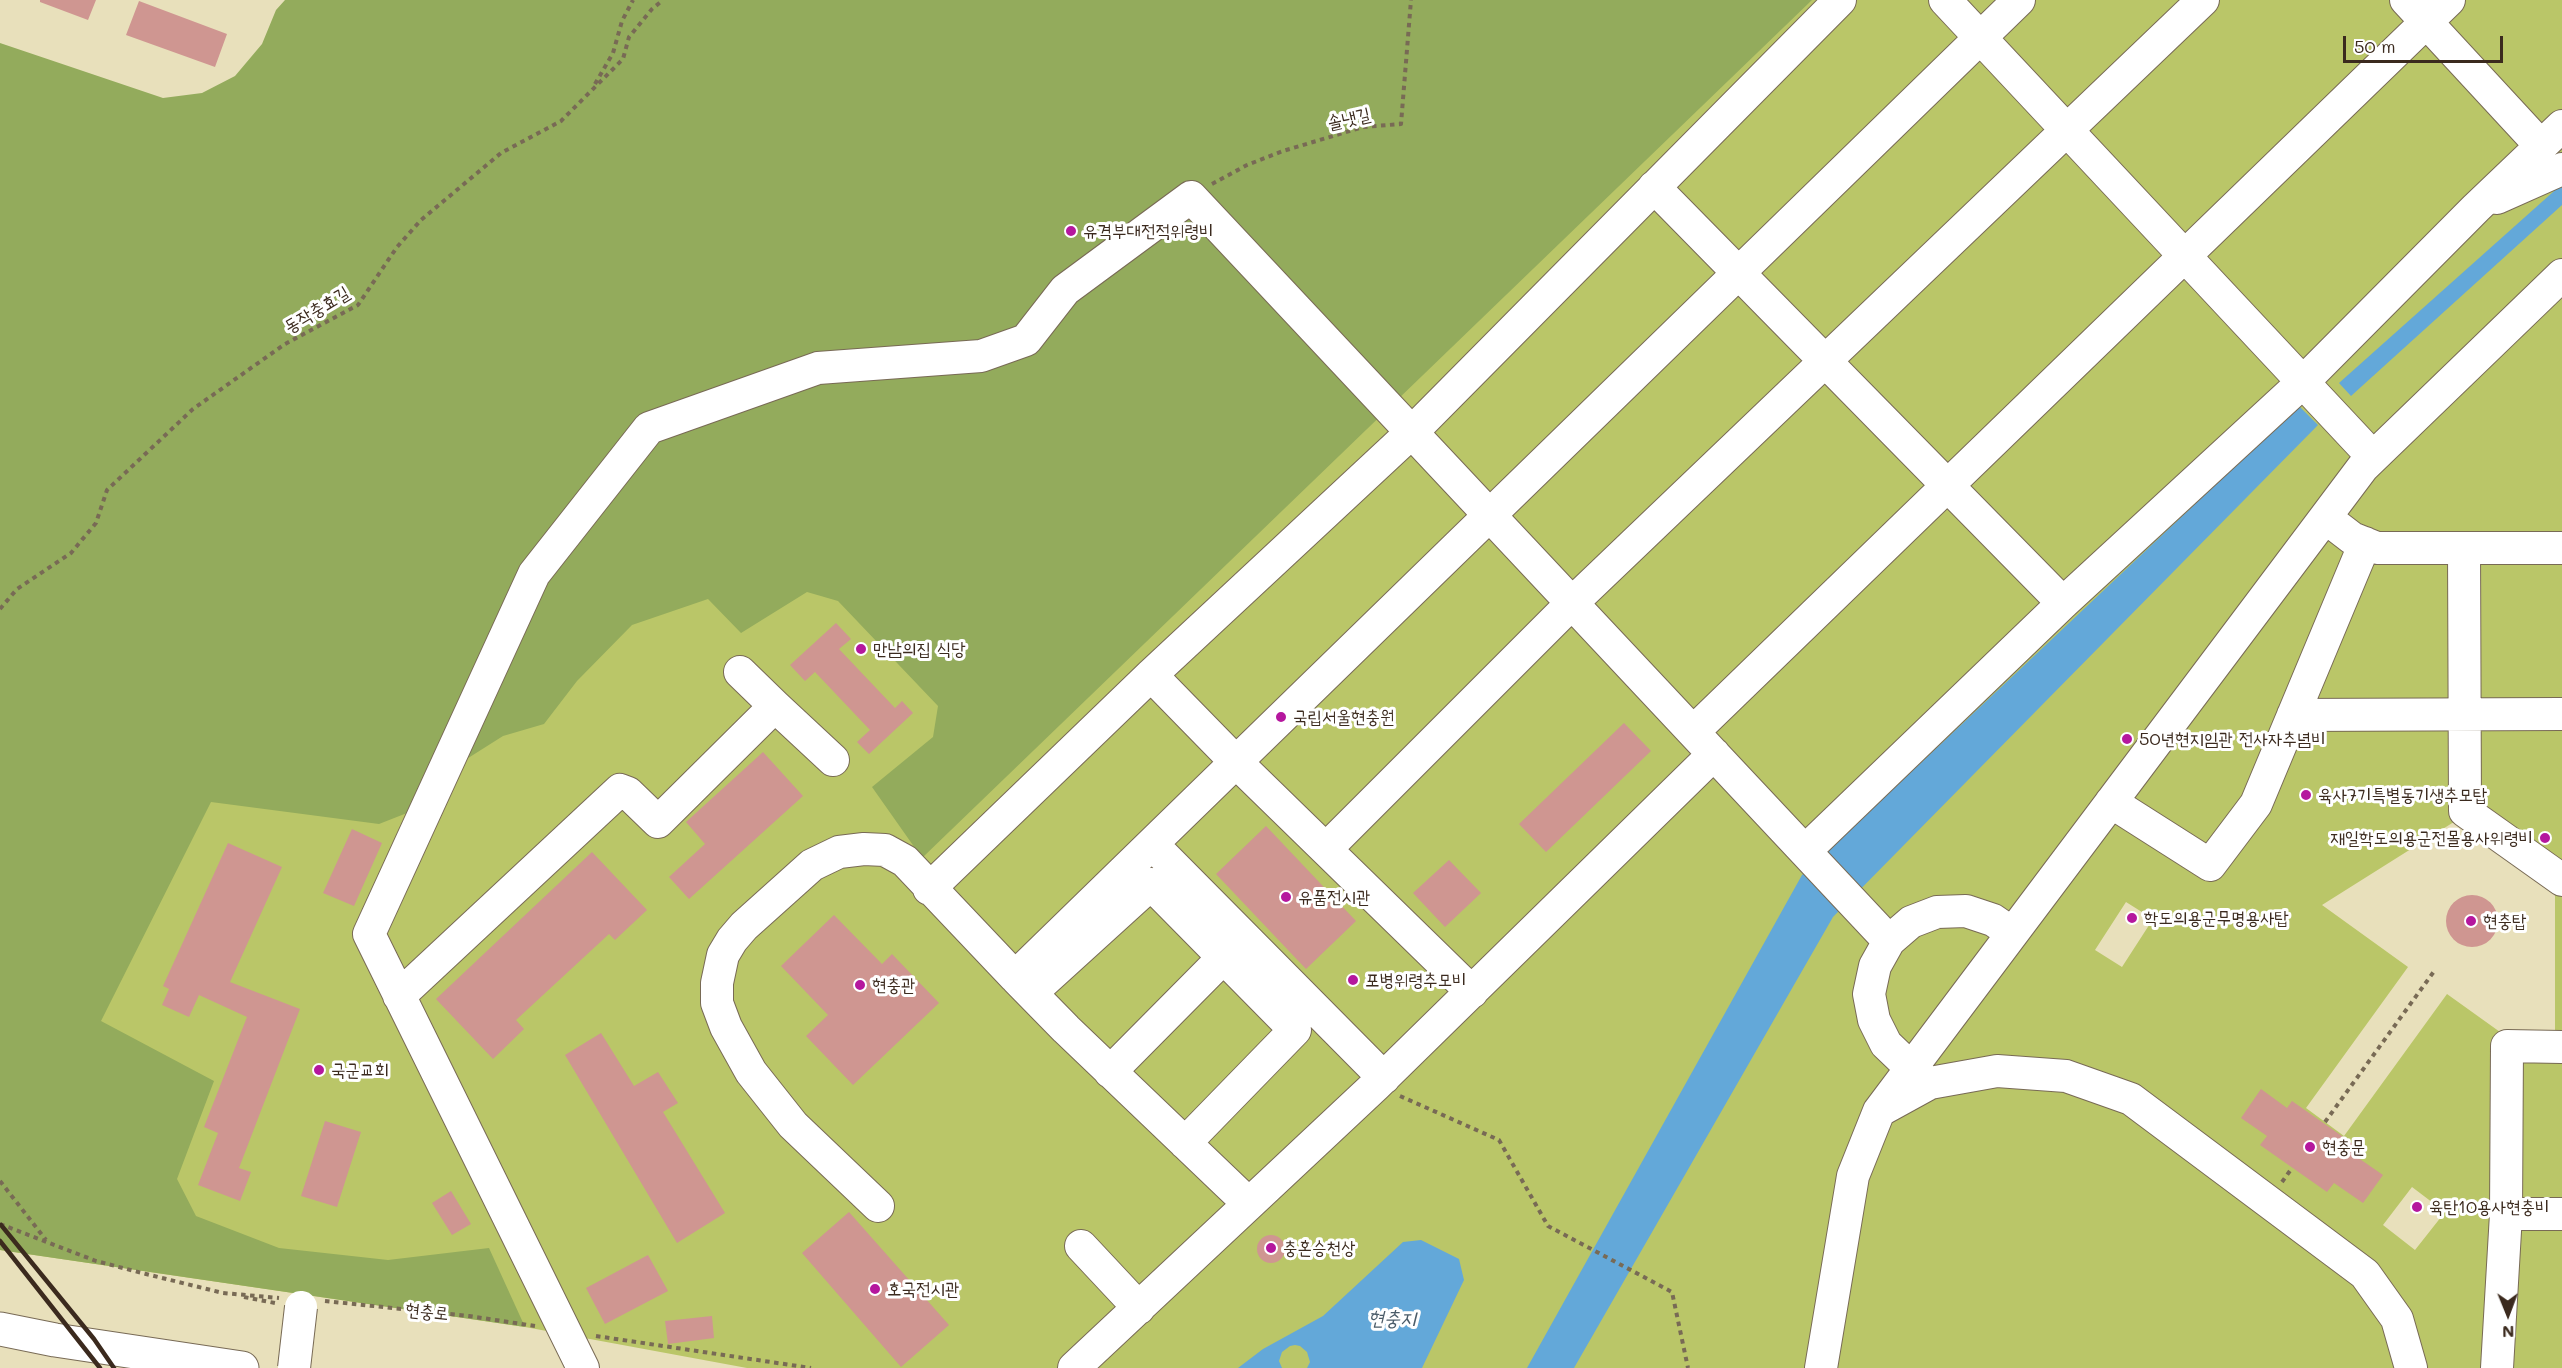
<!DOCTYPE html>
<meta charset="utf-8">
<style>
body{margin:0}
#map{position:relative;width:2562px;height:1368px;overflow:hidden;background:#e8e0bb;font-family:Mali,sans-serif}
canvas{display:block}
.north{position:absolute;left:2478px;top:1284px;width:60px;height:60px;-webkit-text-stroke:4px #fff;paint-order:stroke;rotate:179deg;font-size:16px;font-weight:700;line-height:24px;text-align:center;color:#3b2a1e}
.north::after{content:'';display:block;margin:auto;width:21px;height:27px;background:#3b2a1e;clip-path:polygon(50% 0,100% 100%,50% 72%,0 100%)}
.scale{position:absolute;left:2343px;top:36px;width:160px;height:27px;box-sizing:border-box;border:3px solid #3b2a1e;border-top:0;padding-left:8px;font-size:18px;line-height:21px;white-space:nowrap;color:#3b2a1e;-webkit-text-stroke:4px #fff;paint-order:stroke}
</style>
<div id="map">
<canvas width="2562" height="1368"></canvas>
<div class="north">N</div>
<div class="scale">50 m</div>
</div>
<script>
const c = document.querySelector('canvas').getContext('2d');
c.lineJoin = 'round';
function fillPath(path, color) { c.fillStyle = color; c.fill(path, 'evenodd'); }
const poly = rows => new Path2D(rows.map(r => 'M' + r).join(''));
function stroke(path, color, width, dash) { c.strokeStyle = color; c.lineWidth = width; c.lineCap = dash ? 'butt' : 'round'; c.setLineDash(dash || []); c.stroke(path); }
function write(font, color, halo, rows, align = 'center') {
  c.font = font + ' Mali,"Poor Story",sans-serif'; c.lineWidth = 6; c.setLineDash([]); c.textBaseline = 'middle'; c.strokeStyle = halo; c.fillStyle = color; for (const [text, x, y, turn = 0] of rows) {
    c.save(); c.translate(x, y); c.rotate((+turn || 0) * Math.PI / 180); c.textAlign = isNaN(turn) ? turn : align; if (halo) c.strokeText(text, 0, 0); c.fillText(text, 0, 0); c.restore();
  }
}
fillPath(poly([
 [683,0,2562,0,2562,1368,747,1368,525,1327,0,1250,0,614],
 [2457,820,2555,886,2555,1037,2507,1037,2447,994,2344,1136,2306,1108,2408,967,2322,905],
 [2126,902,2153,919,2122,967,2095,950],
 [2412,1187,2445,1212,2415,1250,2383,1225]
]), '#bac668');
fillPath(poly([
 [285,0,1812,0,922,858,872,787,933,737,938,706,838,601,807,592,741,633,708,599,632,625,577,681,544,724,503,736,435,779,407,813,379,824,211,802,101,1021,214,1081,177,1179,196,1216,279,1248,388,1260,489,1248,525,1327,0,1250,0,43,163,98,202,93,235,76,262,44,276,10]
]), '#93ab5c');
fillPath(poly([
 [2562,184,2562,205,2351,396,2339,383],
 [2299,406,2318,425,1833,917,1574,1368,1527,1368,1802,875],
 [1421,1240,1459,1259,1464,1280,1422,1368,1307,1368,1310,1362,1307,1352,1300,1346,1295,1345,1290,1346,1282,1352,1279,1361,1282,1368,1238,1368,1263,1349,1323,1316,1403,1242]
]), '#63a8d9');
fillPath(poly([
 [40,0,96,0,88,20,40,2],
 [139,1,227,34,215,67,126,35],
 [836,623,851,639,839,649,895,708,902,701,913,713,869,754,857,742,870,730,815,672,805,681,790,665],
 [1624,723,1651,751,1546,852,1519,824],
 [763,752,803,796,689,899,669,877,705,844,686,822],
 [1266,826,1356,921,1306,969,1216,874],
 [352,829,382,843,354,906,323,893],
 [228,843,282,867,230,982,300,1009,239,1168,251,1172,240,1201,198,1185,218,1133,204,1127,247,1017,199,995,189,1017,162,1005,169,989,163,986],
 [592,852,647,910,615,940,609,934,516,1020,524,1029,493,1059,436,999],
 [1449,860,1481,893,1445,927,1413,893],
 '2446 921a26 26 0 1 1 52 0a26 26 0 1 1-52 0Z',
 [834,915,882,964,892,954,939,1003,853,1085,806,1036,828,1015,781,966],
 [601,1033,634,1086,658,1072,678,1103,663,1112,725,1213,677,1243,565,1055],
 [2261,1089,2287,1108,2292,1101,2359,1148,2354,1155,2383,1175,2363,1203,2334,1183,2327,1192,2260,1145,2267,1136,2241,1118],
 [325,1121,361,1132,337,1207,301,1196],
 [451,1191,471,1224,452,1235,432,1203],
 [849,1212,949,1325,901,1367,802,1253],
 '1257 1249a14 14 0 1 1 28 0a14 14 0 1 1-28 0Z',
 [648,1255,668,1291,605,1324,586,1288],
 [712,1316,714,1338,668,1344,665,1321]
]), '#cf9691');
const minor = poly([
 [1945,0,2373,457],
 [2406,0,2541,146],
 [1654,187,2063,603],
 [2497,198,2562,169],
 [2326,518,2352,538,2377,548,2464,548,2465,811,2562,880],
 [2464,548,2562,548],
 [740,672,775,706],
 [1151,675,1236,762,1472,992],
 [2293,715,2562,714],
 [1693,732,2449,0],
 [2111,802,2210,865,2256,804,2365,543],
 [1152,844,1384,1078],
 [1326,849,1572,603,2203,0],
 [1805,851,2063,603,2303,382,2476,208,2562,126],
 [929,889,1151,675,1412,432,1840,0],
 [1017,979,1066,1029,1249,1204],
 [1031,993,1151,884,1295,1030,1185,1143],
 [399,996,620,790,628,793,658,822,775,706,833,760],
 [1911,1068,1886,1044,1874,1020,1869,994,1875,966,1889,941,1911,922,1937,912,1966,911,1993,920,2012,933],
 [1110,1072,1223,958],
 [1879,1111,2363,467,2562,275],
 [878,1206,793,1125,751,1072,726,1027,717,1003,717,983,723,955,732,940,744,926,812,865,839,852,864,849,885,850,905,861,1015,977,2019,0],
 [2506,1214,2562,1214],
 [1081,1246,1139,1308],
 [583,1368,369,934,534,574,649,428,818,368,981,356,1026,340,1065,290,1191,197,1889,941],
 [1074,1368,1376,1085,1714,754],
 [1821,1368,1853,1176,1879,1111,1930,1083,1997,1071,2066,1076,2131,1099,2365,1274,2397,1319,2411,1368],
 [2497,1368,2506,1214,2507,1046,2562,1047]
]);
const major = poly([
 [0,1329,55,1340,242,1368]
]);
stroke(minor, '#786a55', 34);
stroke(major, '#786a55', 35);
stroke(poly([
 [595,84,613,53,622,21,633,0],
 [1212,184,1247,165,1283,151,1363,127,1401,124,1411,0],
 [0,609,17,589,71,553,96,523,107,490,193,409,285,344,358,305,397,247,421,220,501,153,561,121,623,59,629,37,652,9,663,0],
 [1400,1096,1499,1140,1548,1226,1672,1292,1688,1368],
 [2325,1122,2435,970],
 [0,1181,46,1240],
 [2282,1182,2292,1168],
 [0,1224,96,1261,146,1274,223,1293,279,1298],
 [244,1297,275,1303],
 [325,1301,469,1316,535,1326],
 [596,1336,811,1368]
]), '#786a55', 4, [4.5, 4.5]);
stroke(minor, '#fff', 32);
stroke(major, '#fff', 33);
stroke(poly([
 [1,1225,94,1339,114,1368],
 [0,1241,100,1368]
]), '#3b2a1e', 4.5);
const minorBridge = poly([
 [294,1368,301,1307]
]);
stroke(minorBridge, '#786a55', 34, []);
stroke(minorBridge, '#fff', 32);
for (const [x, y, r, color] of [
 [1071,231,6,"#b5179e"],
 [861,649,6,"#b5179e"],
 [1281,717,6,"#b5179e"],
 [2127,739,6,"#b5179e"],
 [2306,795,6,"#b5179e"],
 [2545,838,6,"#b5179e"],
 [1286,897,6,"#b5179e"],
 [2132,918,6,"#b5179e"],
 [2471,921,6,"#b5179e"],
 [1353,980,6,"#b5179e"],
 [860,985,6,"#b5179e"],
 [319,1070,6,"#b5179e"],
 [2310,1147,6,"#b5179e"],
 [2417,1207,6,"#b5179e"],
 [1271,1248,6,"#b5179e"],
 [875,1289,6,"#b5179e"]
]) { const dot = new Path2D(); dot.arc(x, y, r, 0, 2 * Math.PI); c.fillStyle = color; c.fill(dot); stroke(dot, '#fff', 2); }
write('18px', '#3b2a1e', '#fff', [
 ["솔냇길",1349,119,-13],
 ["동작충효길",317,310,-31],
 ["현충로",427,1312,6]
]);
write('18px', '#3b2a1e', '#fff', [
 ["유격부대전적위령비",1083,231],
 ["만남의집 식당",873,649],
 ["국립서울현충원",1293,717],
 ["50년현지임관 전사자추념비",2139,739],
 ["육사7기특별동기생추모탑",2318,795],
 ["재일학도의용군전몰용사위령비",2533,838,"right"],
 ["유품전시관",1298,897],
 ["학도의용군무명용사탑",2144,918],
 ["현충탑",2483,921],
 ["포병위령추모비",1365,980],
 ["현충관",872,985],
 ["국군교회",331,1070],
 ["현충문",2322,1147],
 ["육탄10용사현충비",2429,1207],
 ["충혼승천상",1283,1248],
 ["호국전시관",887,1289]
], 'left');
write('italic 20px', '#4b5c69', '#fff', [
 ["현충지",1392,1319]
]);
</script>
